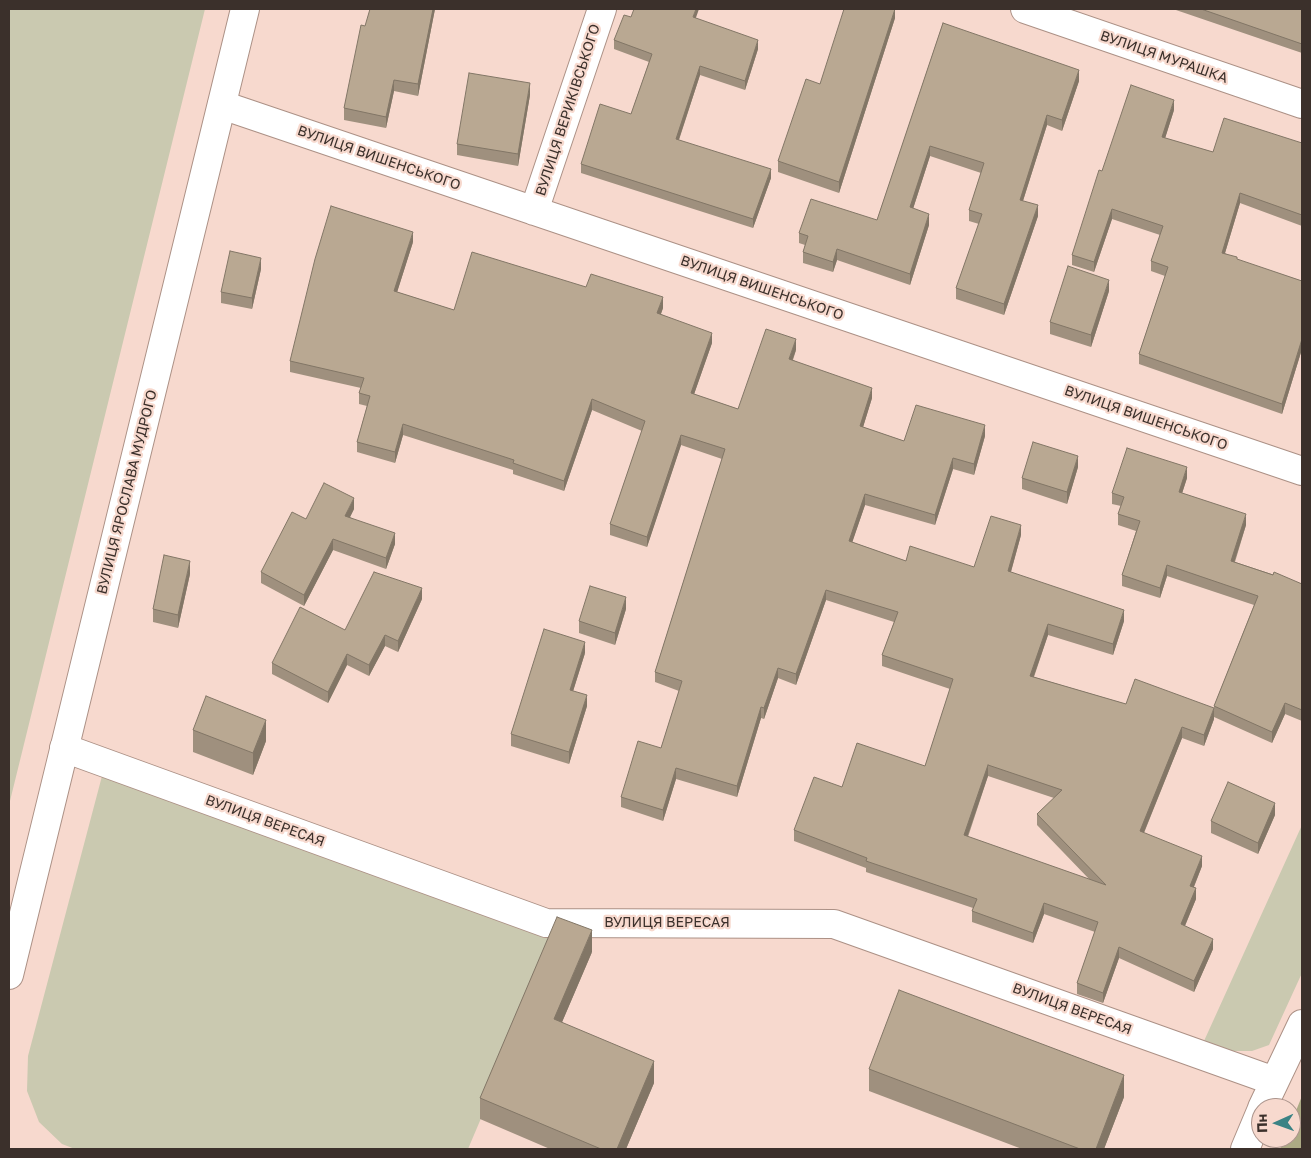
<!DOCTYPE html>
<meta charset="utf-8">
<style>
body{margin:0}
#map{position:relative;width:1311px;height:1158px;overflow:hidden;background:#f7d9ce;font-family:"Golos Text",sans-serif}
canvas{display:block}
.frame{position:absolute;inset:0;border:10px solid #3b302b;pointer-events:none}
.north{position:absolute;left:1251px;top:1098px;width:50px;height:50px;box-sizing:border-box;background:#f7d9ce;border:1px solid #ac958d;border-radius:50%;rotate:268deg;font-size:14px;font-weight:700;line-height:20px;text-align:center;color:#3b302b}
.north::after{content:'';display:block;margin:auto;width:18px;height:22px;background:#3b8385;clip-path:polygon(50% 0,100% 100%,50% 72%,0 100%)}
</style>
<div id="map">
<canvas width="1311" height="1158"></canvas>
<div class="frame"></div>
<div class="north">Пн</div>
</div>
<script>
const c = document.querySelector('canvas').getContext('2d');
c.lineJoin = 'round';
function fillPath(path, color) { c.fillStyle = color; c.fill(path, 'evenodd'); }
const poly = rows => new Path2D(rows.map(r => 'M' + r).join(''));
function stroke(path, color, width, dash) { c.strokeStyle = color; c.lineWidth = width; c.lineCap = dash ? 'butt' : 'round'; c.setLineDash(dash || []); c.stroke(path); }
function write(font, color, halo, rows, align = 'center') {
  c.font = font + ' "Golos Text",sans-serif'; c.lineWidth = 4.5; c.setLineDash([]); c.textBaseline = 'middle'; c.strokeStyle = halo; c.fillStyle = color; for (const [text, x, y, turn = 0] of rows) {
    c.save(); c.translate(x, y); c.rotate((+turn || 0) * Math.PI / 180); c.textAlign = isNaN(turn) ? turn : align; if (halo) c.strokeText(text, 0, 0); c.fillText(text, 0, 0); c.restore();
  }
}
fillPath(poly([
 [9,9,205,9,9,805],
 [102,776,558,937,468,1149,75,1149,62,1144,39,1122,27,1091,28,1056],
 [1302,825,1302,973,1269,1045,1252,1051,1227,1051,1204,1041]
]), '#cac9b0');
fillPath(poly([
 [1302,1096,1302,1149,1280,1149,1285,1138,1291,1138,1291,1123]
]), '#acaa84');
const minor = poly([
 [1025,9,1302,104],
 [222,105,1302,471],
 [534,211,602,9],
 [64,748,546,923,834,924,1274,1081],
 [1262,1108,1302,1024],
 [1245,1149,1261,1111]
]);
const major = poly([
 [9,975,245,9]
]);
stroke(minor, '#ac9186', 30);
stroke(major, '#ac9186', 30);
stroke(minor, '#fff', 28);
stroke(major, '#fff', 28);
fillPath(poly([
 [435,9,418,96,394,91,386,128,344,120,344,108,365,26],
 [895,9,895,18,839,193,778,172,778,161,820,84],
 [1173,9,1302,9,1302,53],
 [631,17,696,18,758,49,745,90,700,75,679,140,771,178,753,228,581,173,581,164,631,114,649,62,614,49,614,40],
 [943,23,1079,81,1062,131,1047,125,1023,201,1038,216,1004,315,956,299,956,288,979,224,969,221,969,210,981,173,930,156,913,209,929,225,910,285,837,260,833,272,803,263,803,252,805,245,799,243,799,233,877,220],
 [530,95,518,166,457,155,457,144],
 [1174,110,1165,138,1213,152,1302,143,1302,226,1240,203,1225,253,1237,260,1302,281,1302,349,1282,414,1139,364,1139,354,1165,276,1151,271,1151,261,1160,235,1112,219,1094,272,1072,265,1072,255,1102,171],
 [413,242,397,292,454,310,586,287,663,308,661,314,712,343,694,394,738,409,796,350,793,360,872,398,863,427,904,441,985,436,974,475,953,469,935,525,865,505,852,542,906,561,974,567,1021,535,1011,572,1124,621,1113,655,1048,635,1034,677,1126,704,1214,719,1204,746,1182,738,1144,833,1202,866,1194,887,1196,899,1185,926,1213,949,1194,992,1119,958,1103,1003,1077,994,1077,983,1095,932,1044,914,1033,943,972,922,972,911,973,908,866,872,866,868,794,841,794,830,842,787,925,766,950,689,882,666,882,655,894,622,826,600,796,685,778,678,764,719,761,718,737,797,676,779,663,821,621,807,621,797,661,748,679,691,655,682,655,672,722,459,681,445,647,547,610,535,610,524,642,431,592,410,564,491,513,474,513,470,403,435,395,463,357,452,357,442,367,406,359,404,359,393,361,388,290,372,290,361],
 [988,776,1054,798,1037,814,1037,825,1090,880,968,837],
 [261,269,252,309,221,303,221,292],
 [1109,291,1091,347,1050,334,1050,322],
 [1078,467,1067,504,1022,489,1022,478],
 [1187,478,1182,493,1246,525,1235,562,1302,584,1302,721,1285,714,1272,743,1214,717,1214,706,1254,605,1167,576,1160,598,1122,586,1122,575,1136,531,1118,525,1118,514,1121,506,1112,504,1112,493],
 [354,509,350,517,395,544,386,569,333,550,304,606,261,583,261,572,306,519],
 [190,574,178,628,153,622,153,609],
 [422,599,398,652,385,646,369,676,347,665,328,703,272,674,272,663,345,630],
 [626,609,615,645,579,633,579,621],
 [585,653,573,691,587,706,569,764,511,746,511,734],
 [193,730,266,741,253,775,193,752],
 [1275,815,1258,854,1211,833,1211,821],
 [592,952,562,1022,654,1083,626,1149,550,1149,480,1119,480,1098],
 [869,1069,1124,1097,1104,1149,1022,1149,869,1091]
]), '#9f907e');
fillPath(poly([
 [433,9,435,9,418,96,418,84],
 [696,9,699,9,693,26,693,17],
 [895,9,895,18,839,193,839,182],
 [758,40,758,49,745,90,745,81],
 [700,66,700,75,676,148,676,139],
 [1079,70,1079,81,1062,131,1062,120],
 [394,80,394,91,386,128,386,117],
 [530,83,530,95,518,166,518,154],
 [1174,100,1174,110,1162,148,1162,137],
 [1047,115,1047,125,1020,210,1020,200],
 [930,146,930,156,910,218,910,207],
 [771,169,771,178,753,228,753,219],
 [1240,193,1240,203,1222,263,1222,253],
 [1038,205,1038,216,1004,315,1004,304],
 [1112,209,1112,219,1094,272,1094,262],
 [929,214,929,225,910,285,910,274],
 [413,232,413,242,394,302,394,291],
 [837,249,837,260,833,272,833,262],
 [261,258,261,269,252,309,252,298],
 [1109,280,1109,291,1091,347,1091,335],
 [663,297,663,308,657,324,657,313],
 [712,333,712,343,691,403,691,393],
 [796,339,796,350,789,369,789,359],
 [1302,339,1302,349,1282,414,1282,404],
 [872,388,872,398,860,437,860,426],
 [592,399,592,410,564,491,564,481],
 [403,424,403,435,395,463,395,452],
 [985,425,985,436,974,475,974,464],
 [681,435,681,445,647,547,647,537],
 [1078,456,1078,467,1067,504,1067,492],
 [953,458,953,469,935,525,935,515],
 [1187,467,1187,478,1179,503,1179,492],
 [865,494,865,505,849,552,849,541],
 [354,498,354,509,345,527,345,516],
 [1246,514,1246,525,1231,572,1231,561],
 [1021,525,1021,535,1008,582,1008,571],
 [395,533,395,544,386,569,386,558],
 [333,539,333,550,304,606,304,595],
 [190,561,190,574,178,628,178,615],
 [1167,565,1167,576,1160,598,1160,588],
 [422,588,422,599,398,652,398,641],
 [826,590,826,600,796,685,796,674],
 [626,597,626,609,615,645,615,633],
 [1124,610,1124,621,1113,655,1113,644],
 [1048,624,1048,635,1030,687,1030,676],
 [385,635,385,646,369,676,369,665],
 [585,642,585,653,570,701,570,690],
 [347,654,347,665,328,703,328,692],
 [778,668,778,678,764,719,764,708],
 [587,695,587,706,569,764,569,752],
 [1285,703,1285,714,1272,743,1272,732],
 [761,707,761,718,737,797,737,786],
 [1214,708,1214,719,1204,746,1204,735],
 [266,720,266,741,253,775,253,753],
 [1182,727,1182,738,1140,842,1140,831],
 [988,765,988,776,964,846,964,835],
 [676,768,676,779,663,821,663,810],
 [1275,803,1275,815,1258,854,1258,843],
 [1202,856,1202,866,1190,896,1190,886],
 [1196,888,1196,899,1181,935,1181,924],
 [1044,903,1044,914,1033,943,1033,933],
 [592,930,592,952,554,1041,554,1019],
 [1213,939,1213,949,1194,992,1194,981],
 [1119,947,1119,958,1103,1003,1103,993],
 [654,1061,654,1083,626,1149,617,1149],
 [1124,1075,1124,1097,1104,1149,1096,1149]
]), '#827666');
const building = poly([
 [370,9,433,9,418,84,394,80,386,117,344,108,361,25,365,26,370,9],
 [634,9,696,9,693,17,758,40,745,81,700,66,676,139,771,169,753,219,581,164,600,104,631,114,652,54,614,40,624,15,631,17,634,9],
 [844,9,895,9,839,182,778,161,806,79,820,84,844,9],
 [1201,9,1302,9,1302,44,1201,9],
 [943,23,1079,70,1062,120,1047,115,1020,200,1038,205,1004,304,956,288,982,214,969,210,984,163,930,146,910,207,929,214,910,274,837,249,833,262,803,252,808,236,799,233,811,199,877,220,943,23],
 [469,73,530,83,518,154,457,144,469,73],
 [1131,85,1174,100,1162,137,1213,152,1224,118,1302,143,1302,215,1240,193,1222,253,1237,257,1237,259,1302,281,1302,339,1282,404,1139,354,1168,267,1151,261,1163,226,1112,209,1094,262,1072,255,1099,170,1102,171,1131,85],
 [331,206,413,232,394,291,454,310,472,252,586,287,591,274,663,297,657,313,712,333,691,393,738,409,766,329,796,339,789,359,872,388,860,426,904,441,916,405,985,425,974,464,953,458,935,515,865,494,849,541,906,561,910,546,974,567,991,516,1021,525,1008,571,1124,610,1113,644,1048,624,1030,676,1126,704,1135,679,1214,708,1204,735,1182,727,1140,831,1202,856,1190,886,1196,888,1181,924,1213,939,1194,981,1119,947,1103,993,1077,983,1098,922,1044,903,1033,933,972,911,977,899,866,861,867,858,794,830,814,777,842,787,857,743,925,766,953,679,882,655,898,612,826,590,796,674,778,668,764,708,761,707,737,786,676,768,663,810,621,797,638,741,661,748,682,681,655,672,725,449,681,435,647,537,610,524,645,421,592,399,564,481,513,463,514,460,403,424,395,452,357,442,370,396,359,393,364,378,290,361,315,259,331,206],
 [988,765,1062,790,1037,814,1106,885,964,835,988,765],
 [230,251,261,258,252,298,221,292,230,251],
 [1068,266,1109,280,1091,335,1050,322,1068,266],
 [1033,442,1078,456,1067,492,1022,478,1033,442],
 [1127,448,1187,467,1179,492,1246,514,1231,561,1273,575,1274,572,1302,584,1302,710,1285,703,1272,732,1214,706,1258,596,1167,565,1160,588,1122,575,1140,521,1118,514,1124,497,1112,493,1127,448],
 [324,483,354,498,345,516,395,533,386,558,333,539,304,595,261,572,292,512,306,519,324,483],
 [164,555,190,561,178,615,153,609,164,555],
 [374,572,422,588,398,641,385,635,369,665,347,654,328,692,272,663,300,607,345,630,374,572],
 [590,586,626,597,615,633,579,621,590,586],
 [544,629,585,642,570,690,587,695,569,752,511,734,544,629],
 [206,696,266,720,253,753,193,730,206,696],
 [1228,782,1275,803,1258,843,1211,821,1228,782],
 [557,917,592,930,554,1019,654,1061,617,1149,601,1149,480,1098,557,917],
 [899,990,1124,1075,1096,1149,1080,1149,869,1069,899,990]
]);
fillPath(building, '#b9a892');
stroke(building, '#827666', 1);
write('14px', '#3b302b', '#f7d9ce', [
 ["ВУЛИЦЯ МУРАШКА",1164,57,19],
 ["ВУЛИЦЯ ВЕРИКІВСЬКОГО",568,110,-72],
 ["ВУЛИЦЯ ВИШЕНСЬКОГО",379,158,19],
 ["ВУЛИЦЯ ВИШЕНСЬКОГО",762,288,19],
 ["ВУЛИЦЯ ВИШЕНСЬКОГО",1146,418,19],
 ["ВУЛИЦЯ ЯРОСЛАВА МУДРОГО",127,492,-76],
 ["ВУЛИЦЯ ВЕРЕСАЯ",265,821,20],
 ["ВУЛИЦЯ ВЕРЕСАЯ",667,923],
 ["ВУЛИЦЯ ВЕРЕСАЯ",1072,1009,20]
]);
</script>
